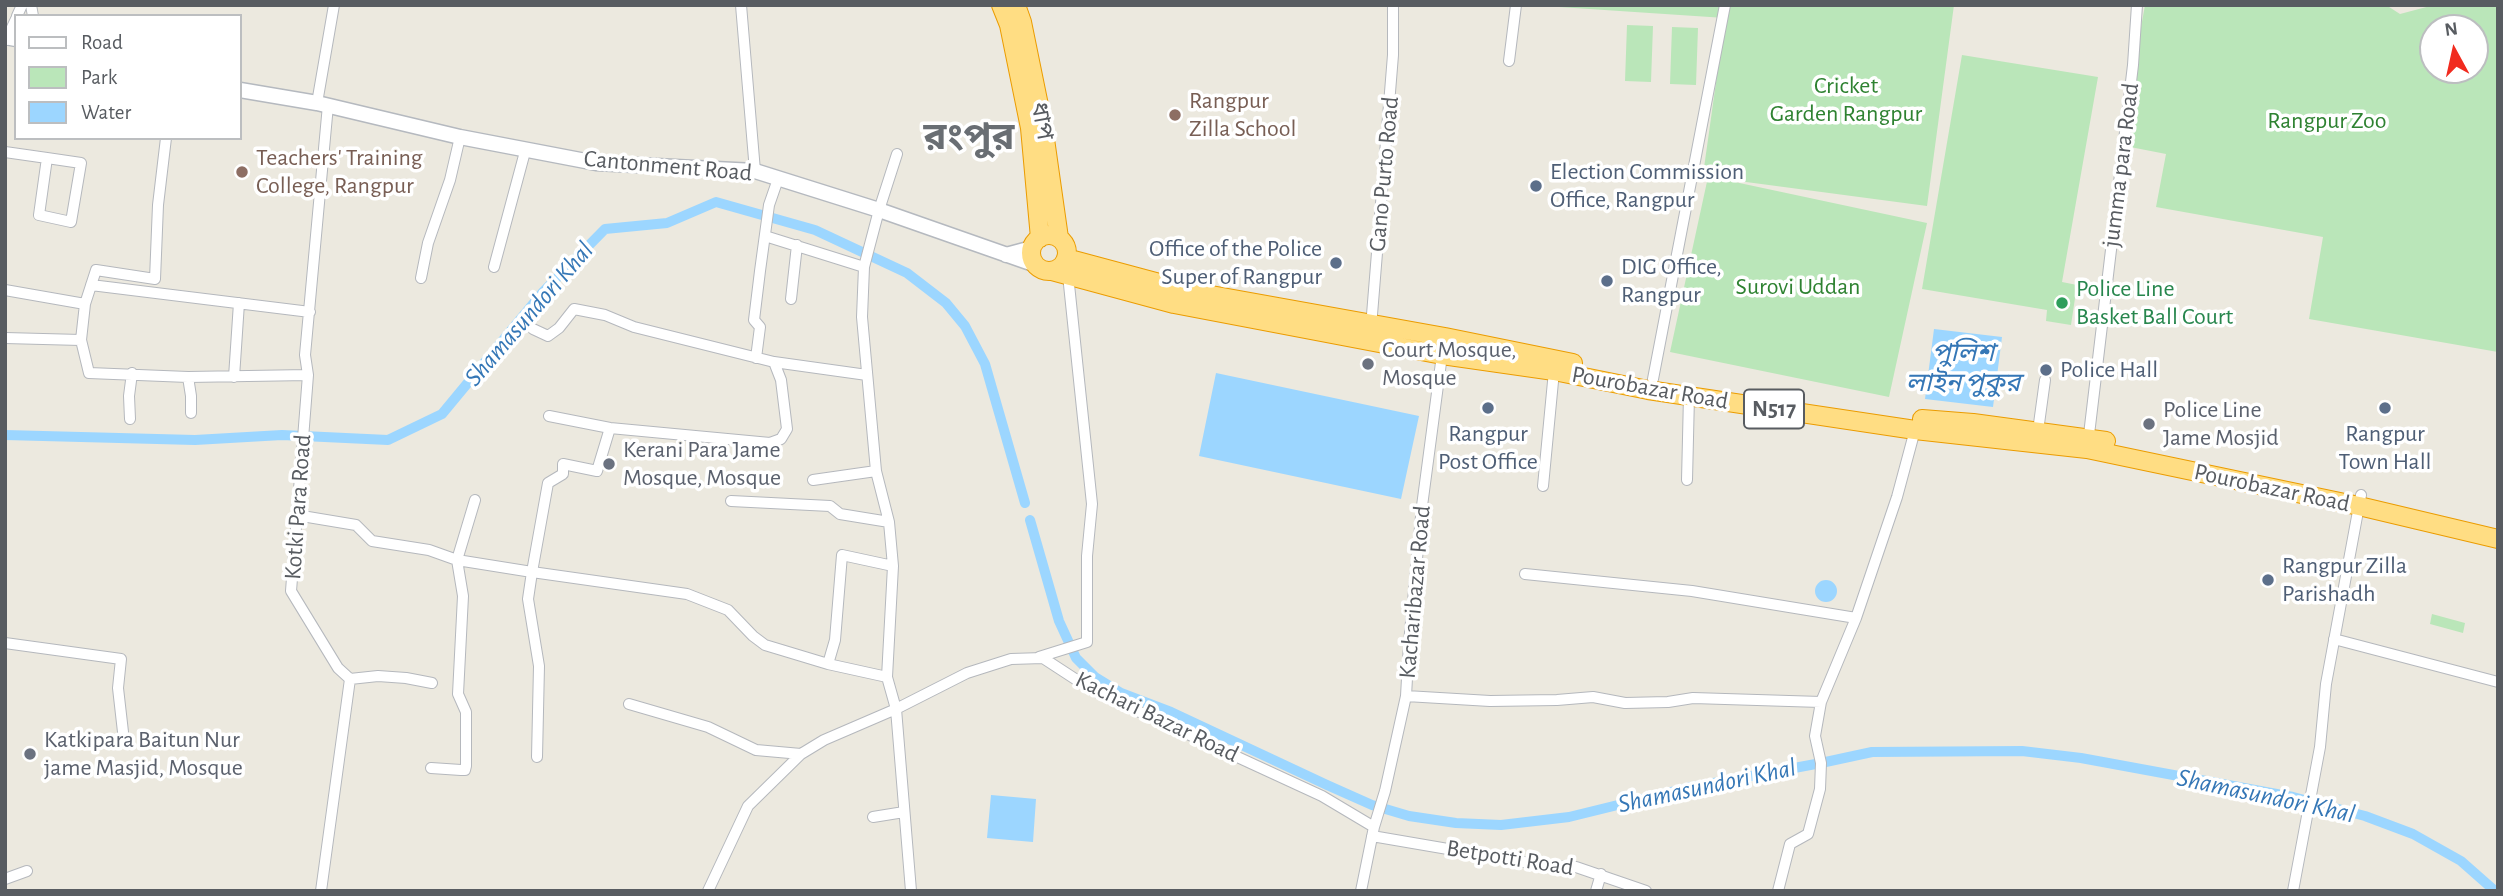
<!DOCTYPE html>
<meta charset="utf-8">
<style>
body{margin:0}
#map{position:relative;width:2503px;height:896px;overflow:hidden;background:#ece9df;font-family:"Alegreya Sans",sans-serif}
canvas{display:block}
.frame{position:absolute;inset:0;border:7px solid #585c61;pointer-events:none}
.legend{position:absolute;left:14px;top:14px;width:228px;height:126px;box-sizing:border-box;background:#fff;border:2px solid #bcbec0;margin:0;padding:9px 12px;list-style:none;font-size:21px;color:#585c61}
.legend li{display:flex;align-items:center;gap:14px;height:35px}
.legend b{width:35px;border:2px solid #bcbec0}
.north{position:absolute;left:2419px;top:14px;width:70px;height:70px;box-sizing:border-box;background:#fff;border:2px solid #bcbec0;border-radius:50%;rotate:352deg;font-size:19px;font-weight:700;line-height:28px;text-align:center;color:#585c61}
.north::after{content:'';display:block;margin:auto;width:24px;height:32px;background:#f12b1f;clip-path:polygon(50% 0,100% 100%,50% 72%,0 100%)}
</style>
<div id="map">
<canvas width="2503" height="896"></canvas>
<div class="frame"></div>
<ul class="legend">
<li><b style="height:9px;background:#fff"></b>Road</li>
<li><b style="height:19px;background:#bae6b9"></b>Park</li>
<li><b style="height:19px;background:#9cd6ff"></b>Water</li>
</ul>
<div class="north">N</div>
</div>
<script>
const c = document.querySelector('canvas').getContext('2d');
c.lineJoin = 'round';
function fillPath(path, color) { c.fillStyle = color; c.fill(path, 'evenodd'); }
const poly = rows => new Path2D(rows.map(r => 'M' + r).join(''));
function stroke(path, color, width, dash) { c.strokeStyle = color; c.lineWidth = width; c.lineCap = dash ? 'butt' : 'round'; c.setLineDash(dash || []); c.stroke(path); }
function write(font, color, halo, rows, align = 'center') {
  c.font = font + ' "Alegreya Sans","Noto Sans Bengali",sans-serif'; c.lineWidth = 7; c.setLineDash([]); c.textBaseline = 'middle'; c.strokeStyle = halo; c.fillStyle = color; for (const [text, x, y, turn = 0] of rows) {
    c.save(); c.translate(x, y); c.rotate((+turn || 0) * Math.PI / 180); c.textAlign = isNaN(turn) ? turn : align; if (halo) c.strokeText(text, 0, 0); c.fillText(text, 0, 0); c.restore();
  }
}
fillPath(poly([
 [1954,5,1927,206,1716,178,1927,223,1889,397,1670,352,1708,177,1703,175,1725,18,1529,5],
 [2145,5,2386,5,2400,14,2434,5,2498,5,2498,352,2309,319,2323,237,2156,207,2166,154,2120,145],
 [2433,28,2475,28,2475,70,2433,70],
 [1627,25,1653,26,1651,82,1625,81],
 [1672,27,1698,28,1696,85,1670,84],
 [1962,55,2098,77,2062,282,2077,285,2071,325,2046,321,2047,310,1922,289],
 [2432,614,2465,623,2463,633,2430,624]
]), '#bae6b9');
fillPath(poly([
 [1934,329,2002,337,1993,407,1925,399],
 [1216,373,1419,416,1401,499,1199,456],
 '1815 591a11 11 0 1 1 22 0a11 11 0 1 1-22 0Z',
 [991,795,1036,799,1033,842,987,838]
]), '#9cd6ff');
stroke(poly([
 [5,435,195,440,282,435,388,440,442,414,543,292,605,229,667,223,716,202,815,230,907,273,946,303,965,326,985,364,1025,503],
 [1030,520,1059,621,1076,658,1095,677,1121,693,1171,712,1327,785,1372,805,1409,816,1456,823,1501,825,1569,817,1687,788,1821,763,1872,752,2022,751,2081,758,2293,797,2365,816,2413,834,2461,861,2495,891]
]), '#9cd6ff', 10);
const street = poly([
 [31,5,33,16],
 [741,5,755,171],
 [17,16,22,5],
 [6,40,16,19],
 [1509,61,1516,5],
 [317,103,334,5],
 [5,152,47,158,81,163,71,222,39,215,47,158],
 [897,154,879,210,864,267,862,317,876,471,889,522,893,566,887,677,896,709,911,891],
 [765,236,864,267],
 [494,267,526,148],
 [421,278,428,243,450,180,460,137],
 [91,285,310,312],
 [5,290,85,304,96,270,155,279,158,205,166,138],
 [791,299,797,245],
 [85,304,81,340,89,373,188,377,308,375],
 [1371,327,1393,55,1393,5],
 [533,329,548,336,559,328,574,309,605,315,634,327,774,362],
 [5,338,81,340],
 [756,358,760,327,754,320,760,271,769,205,778,179],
 [188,377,191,396,191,413],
 [234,377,239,303],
 [1653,379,1725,5],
 [549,416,610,428,770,443,781,439,787,429,781,380,774,362,867,375],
 [130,419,129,396,132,373],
 [2038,431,2045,380],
 [2088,443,2133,65,2137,5],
 [813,480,876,471],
 [1687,480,1689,396],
 [1543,486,1554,371],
 [475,500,457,560,532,572,548,483,563,474,563,464,597,471,610,428],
 [731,501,830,506,840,514,889,522],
 [296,515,356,525,372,541,429,550,457,560,463,596,458,694,466,712,466,766,465,770,461,770,431,768],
 [1525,574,1692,591,1856,618],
 [2334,639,2498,682],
 [5,643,121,659,118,688,123,732],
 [1039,657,1087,642,1087,556,1092,504,1068,275],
 [828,664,835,640,842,555,893,566],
 [350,679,378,676,406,678,432,683],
 [1406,696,1490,701,1557,700,1593,697,1625,703,1668,702,1693,698,1821,702],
 [629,704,708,727,756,750,801,754],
 [537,757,539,666,528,599,532,572,687,594,728,610,753,636,765,645,828,664,887,677],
 [873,817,904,812],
 [1372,836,1547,866,1576,867,1646,891],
 [5,879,27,871],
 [321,891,350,679,338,668,291,591,308,375,305,355,328,105],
 [708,891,748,806,801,754,824,740,896,709,967,673,1011,659,1043,658,1092,690,1322,796,1374,827],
 [1361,891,1374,827,1385,791,1406,696,1409,643,1422,506,1442,355],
 [1596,891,1601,874],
 [1778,891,1790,844,1808,834,1820,789,1821,763,1815,736,1821,702,1856,618,1897,497,1915,430],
 [2293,891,2320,747,2326,684,2361,495]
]);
const secondary = poly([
 [5,37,16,39],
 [240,90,317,103,460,137,596,163,755,171,879,210,1036,265],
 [1006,255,1032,248]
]);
const highway = poly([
 [1001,5,1009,25,1030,128,1040,238],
 [1016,5,1022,22,1043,125,1059,238],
 '1031 253a18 18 0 1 1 36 0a18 18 0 1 1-36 0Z',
 [1066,258,1189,291,1445,337,1573,363],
 [1052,271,1174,304,1442,355,1554,371,1648,390,1915,430,2087,449,2359,506,2498,539],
 [1922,419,1973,423,2106,441]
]);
stroke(street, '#b5b8bd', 12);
stroke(secondary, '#b5b9bf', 17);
stroke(highway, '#eb9c00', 20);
stroke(street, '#fff', 10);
stroke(secondary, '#fff', 14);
stroke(highway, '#ffdd83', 18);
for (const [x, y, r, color] of [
 [1175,115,7,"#8d6e63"],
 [242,172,7,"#8d6e63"],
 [1536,186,7,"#5c6f8a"],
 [1336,263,7,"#5c6f8a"],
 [1607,281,7,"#5c6f8a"],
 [2062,303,7,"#2e9e5b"],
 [1368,364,7,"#6b7280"],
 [2046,370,7,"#5c6f8a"],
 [1488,408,7,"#5c6f8a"],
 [2385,408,7,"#5c6f8a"],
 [2149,424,7,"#6b7280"],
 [609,464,7,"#6b7280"],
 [2268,580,7,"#5c6f8a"],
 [30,754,7,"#6b7280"]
]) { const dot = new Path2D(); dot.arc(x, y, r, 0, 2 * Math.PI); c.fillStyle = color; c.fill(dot); stroke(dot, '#fff', 2.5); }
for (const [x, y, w] of [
 [1774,409,60]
]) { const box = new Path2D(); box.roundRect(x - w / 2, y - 19.5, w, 39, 5); c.fillStyle = '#fff'; c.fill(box); stroke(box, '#585c61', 2); }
write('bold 23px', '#585c61', null, [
 ["N517",1774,409]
]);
write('24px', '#2e8231', '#fff', [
 ["Cricket",1846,86],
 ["Garden Rangpur",1846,114],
 ["Rangpur Zoo",2327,121],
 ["Surovi Uddan",1798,287]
]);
write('24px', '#785e54', '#fff', [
 ["Rangpur",1189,101],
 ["Zilla School",1189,129],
 ["Teachers' Training",256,158],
 ["College, Rangpur",256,186]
], 'left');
write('24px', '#585c61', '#fff', [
 ["ধাপ",1042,121,80],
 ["jumma para Road",2121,165,-83],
 ["Cantonment Road",668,166,5],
 ["Gano Purto Road",1384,174,-85],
 ["Pourobazar Road",1650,388,10],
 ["Pourobazar Road",2272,488,12],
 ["Kotki Para Road",298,507,-86],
 ["Kacharibazar Road",1415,592,-85],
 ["Kachari Bazar Road",1157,717,26],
 ["Betpotti Road",1510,858,9]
]);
write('24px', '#4e5e75', '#fff', [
 ["Election Commission",1550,172],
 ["Office, Rangpur",1550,200],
 ["Office of the Police",1322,249,"right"],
 ["Super of Rangpur",1322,277,"right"],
 ["DIG Office,",1621,267],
 ["Rangpur",1621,295],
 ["Police Hall",2060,370],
 ["Rangpur",1488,434,"center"],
 ["Post Office",1488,462,"center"],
 ["Rangpur",2385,434,"center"],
 ["Town Hall",2385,462,"center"],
 ["Rangpur Zilla",2282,566],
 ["Parishadh",2282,594]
], 'left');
write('24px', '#27864d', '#fff', [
 ["Police Line",2076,289],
 ["Basket Ball Court",2076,317]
], 'left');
write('24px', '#5b616d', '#fff', [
 ["Court Mosque,",1382,350],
 ["Mosque",1382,378],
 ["Police Line",2163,410],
 ["Jame Mosjid",2163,438],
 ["Kerani Para Jame",623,450],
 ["Mosque, Mosque",623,478],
 ["Katkipara Baitun Nur",44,740],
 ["jame Masjid, Mosque",44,768]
], 'left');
write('italic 26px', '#3577b6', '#fff', [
 ["Shamasundori Khal",529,314,-49],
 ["পুলিশ",1963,353],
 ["লাইন পুকুর",1963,383],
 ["Shamasundori Khal",1707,786,-12],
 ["Shamasundori Khal",2266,796,12]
]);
write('bold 38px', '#696e73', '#fff', [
 ["রংপুর",969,138]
]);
</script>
